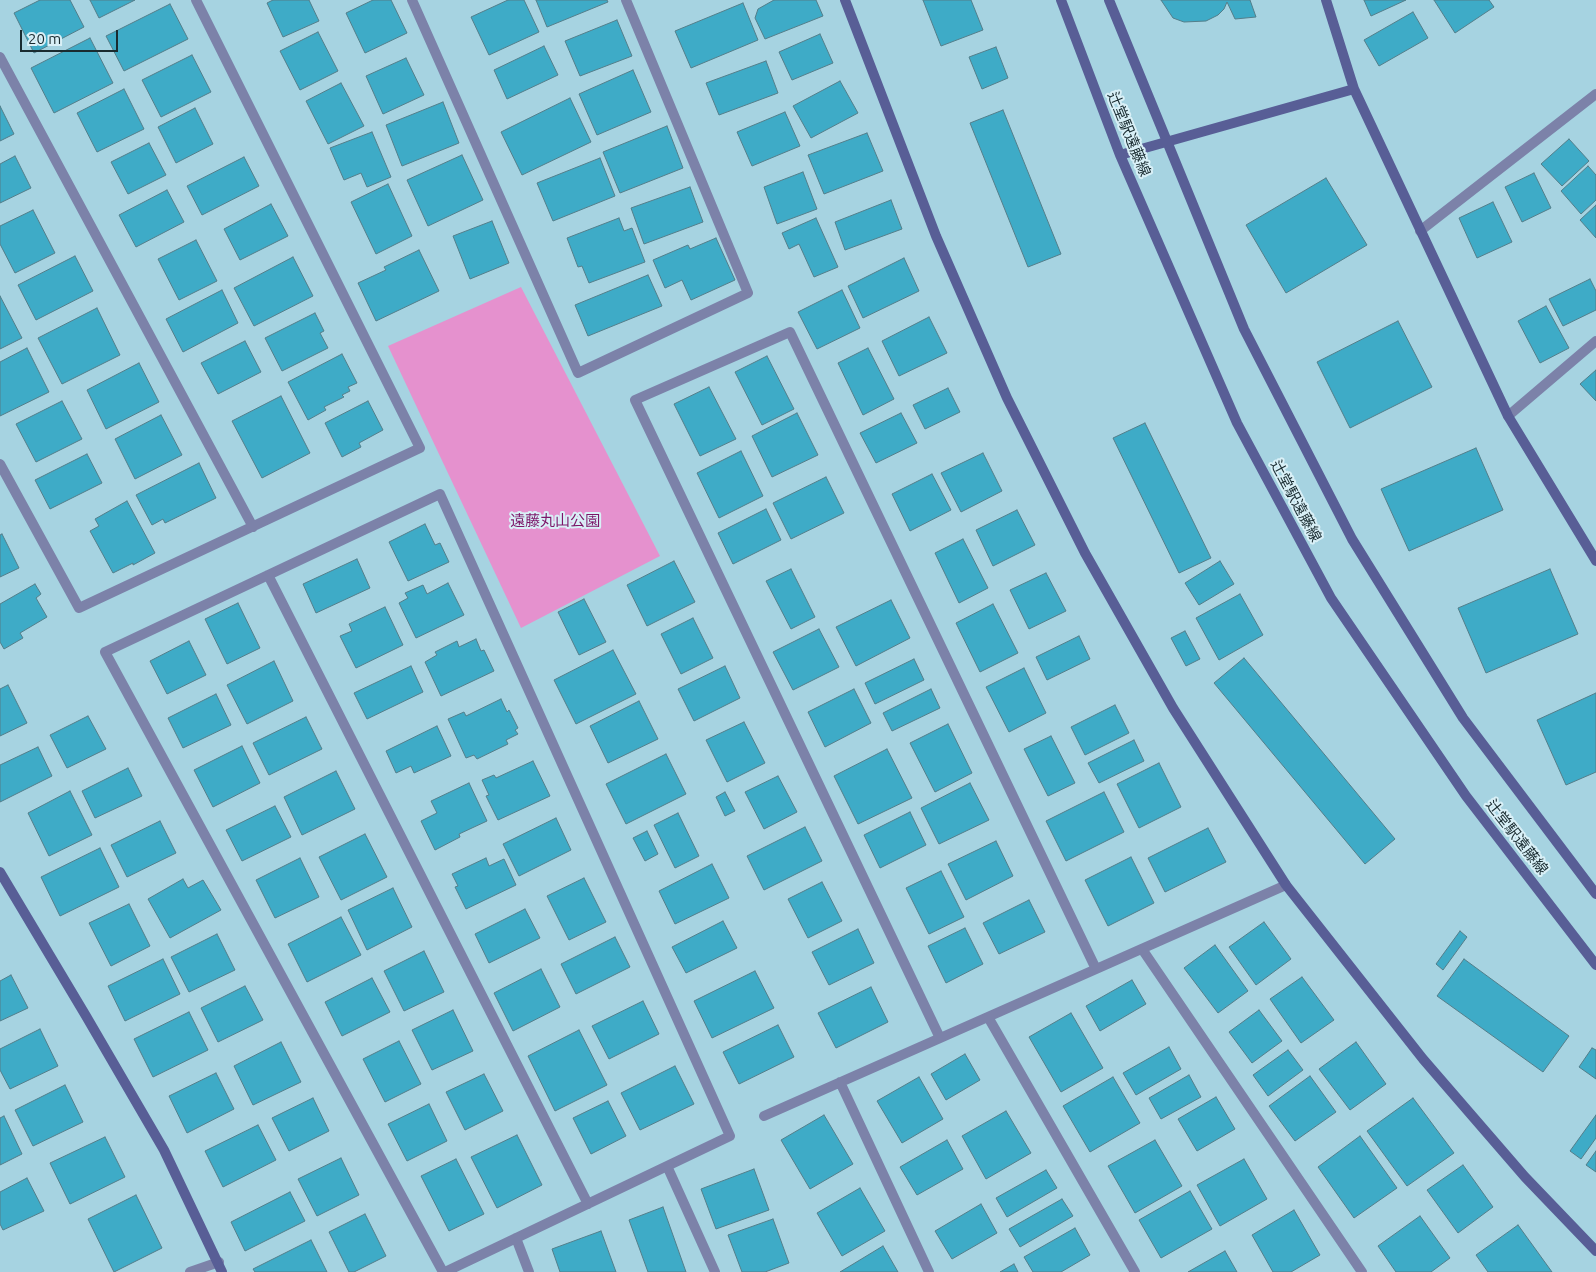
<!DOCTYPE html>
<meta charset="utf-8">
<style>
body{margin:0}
#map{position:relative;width:1596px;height:1272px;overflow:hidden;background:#a6d3e1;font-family:Ubuntu,sans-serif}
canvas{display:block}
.scale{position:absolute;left:20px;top:30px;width:98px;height:22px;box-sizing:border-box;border:2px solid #192b30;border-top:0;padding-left:6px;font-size:15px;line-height:18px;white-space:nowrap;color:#192b30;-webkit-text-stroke:4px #d9f0f7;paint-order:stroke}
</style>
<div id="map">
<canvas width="1596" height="1272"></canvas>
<div class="scale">20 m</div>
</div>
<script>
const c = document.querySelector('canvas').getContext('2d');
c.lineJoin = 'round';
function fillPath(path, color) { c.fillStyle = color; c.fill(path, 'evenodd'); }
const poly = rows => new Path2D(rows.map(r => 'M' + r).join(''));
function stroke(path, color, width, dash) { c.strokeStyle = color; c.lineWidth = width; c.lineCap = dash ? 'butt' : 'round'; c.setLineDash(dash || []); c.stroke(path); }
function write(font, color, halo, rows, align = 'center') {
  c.font = font + ' Ubuntu,"Noto Sans JP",sans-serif'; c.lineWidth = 4; c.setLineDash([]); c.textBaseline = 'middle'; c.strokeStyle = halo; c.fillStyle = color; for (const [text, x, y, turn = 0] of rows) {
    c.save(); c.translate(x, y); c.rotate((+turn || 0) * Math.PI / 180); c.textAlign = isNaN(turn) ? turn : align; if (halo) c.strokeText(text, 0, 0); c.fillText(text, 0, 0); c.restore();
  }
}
fillPath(poly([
 [521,287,660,556,521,628,388,346]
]), '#e591ce');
const building = poly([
 [40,0,70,0,84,27,34,53,14,13,40,0],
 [90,0,135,0,99,18,90,0],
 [273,0,309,0,319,21,283,37,267,3,273,0],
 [373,0,391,0,407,33,365,53,346,13,373,0],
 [508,0,524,0,539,32,489,55,471,17,508,0],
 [536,0,607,0,608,2,547,27,536,0],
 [774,0,816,0,823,16,765,39,755,18,758,9,774,0],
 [923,0,971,0,983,30,941,46,923,0],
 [1161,0,1250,0,1256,17,1235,19,1227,2,1224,9,1218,15,1206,21,1184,22,1173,18,1161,0],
 [1364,0,1406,0,1371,16,1364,0],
 [1434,0,1489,0,1494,7,1455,33,1434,0],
 [743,3,758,40,691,68,675,31,743,3],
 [170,4,188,39,124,71,106,36,170,4],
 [1413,12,1428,38,1379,66,1364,40,1413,12],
 [617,20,632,56,580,76,565,41,617,20],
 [318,32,338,71,300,90,280,51,318,32],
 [820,34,833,63,792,80,779,52,820,34],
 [90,38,113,83,54,113,31,68,90,38],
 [544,46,558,75,507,99,494,70,544,46],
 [996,47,1008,78,982,89,969,57,996,47],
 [192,55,211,92,161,117,142,80,192,55],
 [406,58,424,95,383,114,366,76,406,58],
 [766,61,778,93,719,115,706,83,766,61],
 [633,70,651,112,597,135,579,94,633,70],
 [840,81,858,113,811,138,793,106,840,81],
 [341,83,364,126,328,144,306,101,341,83],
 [124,89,144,129,97,152,77,113,124,89],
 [570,98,591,142,522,175,501,132,570,98],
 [443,102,459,143,402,166,386,125,443,102],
 [0,106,14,134,0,141,0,106],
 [195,108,213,144,176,163,158,127,195,108],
 [1003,110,1061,254,1028,267,970,123,1003,110],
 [785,112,800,146,752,166,737,132,785,112],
 [667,126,683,168,620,193,603,152,667,126],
 [372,132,391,177,367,187,361,173,344,180,330,148,372,132],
 [867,133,883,171,824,194,808,155,867,133],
 [1569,139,1589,161,1562,186,1541,164,1569,139],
 [149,143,166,175,128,194,111,162,149,143],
 [462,155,483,200,428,226,407,180,462,155],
 [15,156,31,188,0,203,0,164,15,156],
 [244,157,259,186,202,215,187,186,244,157],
 [600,158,615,196,553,221,537,183,600,158],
 [1588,166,1596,175,1596,200,1581,214,1561,191,1588,166],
 [803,172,817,209,777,224,764,187,803,172],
 [1534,173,1551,208,1522,222,1505,187,1534,173],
 [1326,178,1367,245,1286,293,1246,225,1326,178],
 [388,184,412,236,376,254,351,202,388,184],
 [690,187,703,222,644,244,631,208,690,187],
 [167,190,184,222,136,247,119,215,167,190],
 [891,200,902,229,845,250,835,222,891,200],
 [1493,202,1512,242,1477,258,1459,218,1493,202],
 [271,204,288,236,240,260,224,229,271,204],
 [1596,205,1596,238,1580,220,1596,205],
 [33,210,55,253,15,273,0,244,0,226,33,210],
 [619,218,624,231,632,228,645,262,589,283,582,266,578,267,567,238,619,218],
 [816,218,838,267,814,277,799,244,789,249,782,233,816,218],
 [492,221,509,263,470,279,453,236,492,221],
 [716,238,735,280,691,300,682,280,665,288,653,260,688,245,690,249,716,238],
 [196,240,217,281,179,300,158,259,196,240],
 [419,250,439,291,376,321,358,283,386,270,384,267,419,250],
 [75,256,93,291,36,320,18,285,75,256],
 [293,257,313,296,254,326,234,288,293,257],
 [904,258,919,291,863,318,848,286,904,258],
 [648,275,662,306,588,336,575,305,648,275],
 [1590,279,1596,291,1596,310,1563,326,1549,299,1590,279],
 [222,290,238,323,183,352,166,319,222,290],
 [842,290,860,328,817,349,798,312,842,290],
 [0,296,22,338,0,349,0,296],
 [1546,306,1569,348,1540,363,1518,321,1546,306],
 [97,308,120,355,62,384,38,338,97,308],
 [315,313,324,331,320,333,328,348,282,371,265,338,315,313],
 [929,317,947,353,899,376,882,341,929,317],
 [1398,321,1432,387,1350,428,1317,362,1398,321],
 [245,341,261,372,218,394,201,363,245,341],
 [27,348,49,392,0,416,0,362,27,348],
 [868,348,894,399,863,415,838,363,868,348],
 [342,354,357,383,348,387,350,391,342,395,344,397,324,407,326,410,308,420,288,382,342,354],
 [767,356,794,409,762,425,735,372,767,356],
 [139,363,159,402,106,429,87,390,139,363],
 [1596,370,1596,401,1580,384,1596,370],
 [709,387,736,439,700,456,674,404,709,387],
 [948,388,960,412,925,429,913,405,948,388],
 [281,396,310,453,262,478,232,421,281,396],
 [62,401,82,439,36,462,16,424,62,401],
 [368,401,383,430,359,443,361,447,342,457,325,423,368,401],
 [797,413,818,455,772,477,752,436,797,413],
 [901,413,917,443,876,463,860,433,901,413],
 [161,415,182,455,135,479,115,439,161,415],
 [1145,423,1211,558,1179,573,1113,438,1145,423],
 [1476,448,1503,510,1409,551,1381,489,1476,448],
 [741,451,763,496,719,518,697,473,741,451],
 [983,453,1002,491,961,512,941,473,983,453],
 [87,454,102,483,50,509,35,480,87,454],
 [199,463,216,498,165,523,163,519,152,525,136,495,199,463],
 [932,474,951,510,910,531,892,494,932,474],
 [826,477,844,513,791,539,773,503,826,477],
 [127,501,155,553,133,565,133,563,113,573,90,531,99,526,95,519,127,501],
 [766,509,781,540,733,564,718,533,766,509],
 [1017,510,1035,545,993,566,976,530,1017,510],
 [425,524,435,545,440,543,449,562,408,581,389,542,425,524],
 [2,534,19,568,0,577,0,535,2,534],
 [963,539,988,588,959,603,935,553,963,539],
 [357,559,370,588,316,613,303,584,357,559],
 [674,561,695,602,647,626,627,585,674,561],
 [1220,561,1234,584,1199,605,1185,583,1220,561],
 [791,569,815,617,791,629,766,581,791,569],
 [1550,569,1578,634,1486,673,1458,608,1550,569],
 [1046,573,1066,611,1029,629,1010,590,1046,573],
 [448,583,464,615,416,638,399,603,408,598,405,593,423,585,427,594,448,583],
 [35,584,41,594,36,598,47,617,20,633,23,638,4,649,0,642,0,604,35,584],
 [1240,594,1263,635,1219,660,1196,618,1240,594],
 [584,599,606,642,579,655,558,612,584,599],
 [891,600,910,638,856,666,836,627,891,600],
 [238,603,260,648,227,664,205,619,238,603],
 [993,604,1018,653,980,672,956,623,993,604],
 [385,607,403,645,356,668,340,636,352,631,349,624,385,607],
 [693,618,713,658,681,674,661,634,693,618],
 [819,629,839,667,793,690,773,652,819,629],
 [1185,631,1200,659,1186,666,1171,638,1185,631],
 [1079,636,1090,659,1047,680,1036,657,1079,636],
 [476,639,481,651,484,650,494,671,441,696,425,662,437,655,435,652,457,641,459,647,476,639],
 [189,641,206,675,167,694,150,661,189,641],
 [613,650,636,694,576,724,554,680,613,650],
 [1244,658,1395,839,1365,864,1214,683,1244,658],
 [914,659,924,680,875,704,865,683,914,659],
 [274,661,293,701,247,724,227,685,274,661],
 [411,666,423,692,367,719,354,693,411,666],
 [725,666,740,698,694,721,678,689,725,666],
 [1024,668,1046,713,1009,732,986,687,1024,668],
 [8,685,27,723,0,736,0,689,8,685],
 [854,689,871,723,825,747,808,712,854,689],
 [931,689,940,708,892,731,883,713,931,689],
 [1596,693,1596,772,1566,785,1537,720,1596,693],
 [216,694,231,725,183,748,168,718,216,694],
 [501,699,507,712,509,710,518,728,515,730,518,734,506,740,508,744,477,759,474,755,466,758,448,719,464,712,466,716,501,699],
 [639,701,658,739,608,763,590,726,639,701],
 [1115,705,1129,733,1085,755,1071,727,1115,705],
 [88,716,106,749,67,768,50,735,88,716],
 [306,717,322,749,269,775,253,743,306,717],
 [744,722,765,763,727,782,706,740,744,722],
 [948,724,972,773,935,792,910,743,948,724],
 [437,726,451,756,414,773,411,766,396,773,386,751,437,726],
 [1051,736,1075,783,1048,796,1024,749,1051,736],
 [1134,740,1144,761,1099,783,1088,763,1134,740],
 [242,746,260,783,213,807,194,770,242,746],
 [38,747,52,776,0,802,0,765,38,747],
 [887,749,912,798,858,824,834,776,887,749],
 [666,754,686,794,626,824,606,784,666,754],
 [533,761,550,796,498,820,486,796,489,795,482,780,494,775,496,778,533,761],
 [1159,763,1181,807,1139,828,1117,784,1159,763],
 [128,768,142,796,95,818,82,791,128,768],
 [336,771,355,809,302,835,284,797,336,771],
 [778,776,797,812,764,829,745,792,778,776],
 [469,783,487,821,459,834,460,837,435,850,421,821,437,813,431,801,469,783],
 [970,783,989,820,939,844,921,808,970,783],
 [70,791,92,835,49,856,28,813,70,791],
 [725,792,735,811,725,816,716,797,725,792],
 [1104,792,1124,832,1066,861,1046,821,1104,792],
 [275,806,291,837,242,861,226,830,275,806],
 [910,812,926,845,880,868,864,835,910,812],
 [678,813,699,856,675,868,654,825,678,813],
 [556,818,571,850,519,876,503,844,556,818],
 [160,821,176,853,127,877,111,845,160,821],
 [805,827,822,861,764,890,747,856,805,827],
 [1208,828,1226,862,1165,892,1148,858,1208,828],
 [647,831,658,854,645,861,633,838,647,831],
 [365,834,387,877,341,900,319,857,365,834],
 [996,841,1013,876,966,900,948,864,996,841],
 [100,848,119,887,60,916,41,877,100,848],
 [1131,857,1154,903,1108,926,1085,880,1131,857],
 [300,858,319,897,275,918,256,880,300,858],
 [486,858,489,866,504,859,516,885,466,909,455,887,458,886,452,874,486,858],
 [712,864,729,898,675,924,659,891,712,864],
 [941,871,964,917,929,934,906,888,941,871],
 [584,878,606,922,569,940,547,896,584,878],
 [183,879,188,888,203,880,221,910,170,938,148,899,183,879],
 [822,882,842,921,808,938,788,899,822,882],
 [393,888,412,927,367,950,348,910,393,888],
 [1029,900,1045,932,999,954,983,923,1029,900],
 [129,904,150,946,111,966,89,923,129,904],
 [525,909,540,938,489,963,475,934,525,909],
 [341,917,361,955,307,982,288,944,341,917],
 [723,921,737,948,686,973,672,947,723,921],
 [1264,922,1291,959,1256,985,1229,947,1264,922],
 [965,928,983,964,946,983,928,946,965,928],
 [858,929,874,963,829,985,812,952,858,929],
 [1460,931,1467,937,1443,970,1436,964,1460,931],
 [217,934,235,970,189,992,171,957,217,934],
 [615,937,630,967,576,994,561,964,615,937],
 [1215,945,1248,991,1218,1013,1184,968,1215,945],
 [424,951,444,992,404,1011,384,971,424,951],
 [163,959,180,994,125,1021,108,986,163,959],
 [1464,959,1569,1036,1543,1072,1437,996,1464,959],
 [541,969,560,1007,513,1031,494,993,541,969],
 [755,971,774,1008,712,1038,694,1001,755,971],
 [11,975,28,1008,0,1021,0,981,11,975],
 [1302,977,1334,1020,1301,1043,1270,999,1302,977],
 [372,978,390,1012,342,1036,325,1002,372,978],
 [1132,980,1146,1004,1100,1031,1086,1006,1132,980],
 [245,986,263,1020,218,1042,201,1008,245,986],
 [871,987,888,1022,836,1048,818,1013,871,987],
 [643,1001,659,1034,609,1059,592,1026,643,1001],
 [453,1010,473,1051,432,1070,412,1030,453,1010],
 [1259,1010,1282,1041,1252,1063,1229,1032,1259,1010],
 [189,1012,208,1050,153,1077,134,1039,189,1012],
 [1071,1013,1103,1068,1061,1092,1029,1037,1071,1013],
 [778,1025,794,1057,739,1084,723,1052,778,1025],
 [40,1029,58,1066,10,1089,0,1070,0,1049,40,1029],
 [579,1030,607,1085,555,1111,528,1056,579,1030],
 [399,1041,421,1084,385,1102,363,1059,399,1041],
 [281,1042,301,1082,253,1105,234,1066,281,1042],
 [1356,1042,1386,1084,1350,1110,1319,1069,1356,1042],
 [1169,1047,1181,1069,1136,1095,1123,1073,1169,1047],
 [1592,1048,1596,1050,1596,1079,1579,1067,1592,1048],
 [1288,1050,1303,1070,1268,1096,1253,1075,1288,1050],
 [965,1054,980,1080,946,1100,931,1074,965,1054],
 [675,1066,694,1104,640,1130,621,1093,675,1066],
 [216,1073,234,1109,187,1133,169,1096,216,1073],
 [484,1074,503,1111,465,1130,446,1092,484,1074],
 [1189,1075,1201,1097,1161,1119,1149,1098,1189,1075],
 [1310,1076,1336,1112,1295,1141,1269,1106,1310,1076],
 [919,1077,943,1119,902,1143,877,1101,919,1077],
 [1113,1077,1140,1123,1090,1152,1063,1106,1113,1077],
 [65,1085,83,1122,33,1146,15,1110,65,1085],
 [1216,1097,1235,1129,1197,1151,1178,1119,1216,1097],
 [313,1098,329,1131,289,1151,272,1118,313,1098],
 [1413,1098,1454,1153,1407,1186,1367,1131,1413,1098],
 [608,1101,626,1136,591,1154,573,1118,608,1101],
 [429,1104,447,1141,407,1161,388,1124,429,1104],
 [1006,1111,1031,1153,986,1179,962,1136,1006,1111],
 [824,1115,853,1164,810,1189,781,1140,824,1115],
 [1596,1115,1596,1138,1581,1159,1570,1151,1596,1115],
 [4,1116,22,1154,0,1165,0,1118,4,1116],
 [258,1125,276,1160,223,1187,205,1151,258,1125],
 [517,1135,542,1185,497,1208,471,1157,517,1135],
 [1360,1136,1397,1188,1354,1218,1318,1167,1360,1136],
 [105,1137,125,1177,70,1204,50,1163,105,1137],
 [947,1140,963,1169,917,1195,900,1167,947,1140],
 [1155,1140,1182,1186,1135,1213,1108,1166,1155,1140],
 [1596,1151,1596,1172,1586,1165,1596,1151],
 [341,1158,359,1195,317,1216,298,1179,341,1158],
 [456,1159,484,1214,449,1231,421,1176,456,1159],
 [1244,1159,1267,1199,1220,1226,1197,1185,1244,1159],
 [1463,1165,1493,1207,1458,1233,1427,1190,1463,1165],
 [754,1169,769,1210,716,1229,701,1189,754,1169],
 [1046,1170,1057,1188,1007,1217,996,1198,1046,1170],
 [27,1178,44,1211,3,1230,0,1224,0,1192,27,1178],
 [860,1188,885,1231,842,1256,817,1213,860,1188],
 [1190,1191,1212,1229,1161,1258,1139,1220,1190,1191],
 [290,1192,305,1221,245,1251,231,1222,290,1192],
 [136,1195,162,1248,114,1272,88,1219,136,1195],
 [1062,1199,1073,1216,1020,1247,1009,1229,1062,1199],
 [981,1204,997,1233,952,1259,935,1231,981,1204],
 [663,1207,686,1272,648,1272,629,1220,663,1207],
 [1294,1210,1320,1255,1291,1272,1273,1272,1252,1235,1294,1210],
 [365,1214,386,1256,354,1272,349,1272,329,1232,365,1214],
 [1420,1216,1450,1258,1431,1272,1396,1272,1378,1246,1420,1216],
 [773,1219,789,1263,765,1272,742,1272,728,1235,773,1219],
 [1518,1225,1552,1272,1488,1272,1476,1255,1518,1225],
 [1075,1228,1090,1255,1061,1272,1033,1272,1024,1257,1075,1228],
 [601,1231,616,1272,560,1272,552,1249,601,1231],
 [311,1240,327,1272,255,1272,253,1269,311,1240],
 [883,1246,898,1272,840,1272,883,1246],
 [1225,1251,1237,1272,1188,1272,1225,1251],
 [1014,1264,1018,1272,1000,1272,1014,1264]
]);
fillPath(building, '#3eabc7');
stroke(building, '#537e8a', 1);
stroke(poly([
 [412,0,578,373,748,293,626,0],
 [0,57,253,527],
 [1420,231,1596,94],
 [1508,416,1596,341],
 [0,464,79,608,420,448,196,0],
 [268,575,588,1204],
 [1142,949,1362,1272],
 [988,1017,1135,1272],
 [940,1038,635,400,790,332,1096,969],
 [840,1082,929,1272],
 [764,1116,1286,885],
 [667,1166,715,1272],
 [516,1238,529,1272],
 [190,1272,219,1262],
 [443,1272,105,652,440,494,730,1136,445,1272]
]), '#7c82a9', 10);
stroke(poly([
 [845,0,936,236,1007,398,1085,553,1173,708,1286,885,1423,1059,1525,1177,1596,1251],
 [1061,0,1120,155,1237,423,1331,598,1466,796,1596,965],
 [1109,0,1244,329,1352,539,1463,718,1596,894],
 [1326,0,1354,89,1508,416,1596,561],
 [1120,155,1354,89],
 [0,872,86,1016,164,1150,222,1272]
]), '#585e96', 10);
write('15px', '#192b30', '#d9f0f7', [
 ["辻堂駅遠藤線",1129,134,68],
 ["辻堂駅遠藤線",1296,501,62],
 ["辻堂駅遠藤線",1517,837,52]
]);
write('15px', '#7c1568', '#d9f0f7', [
 ["遠藤丸山公園",555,521]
]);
</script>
